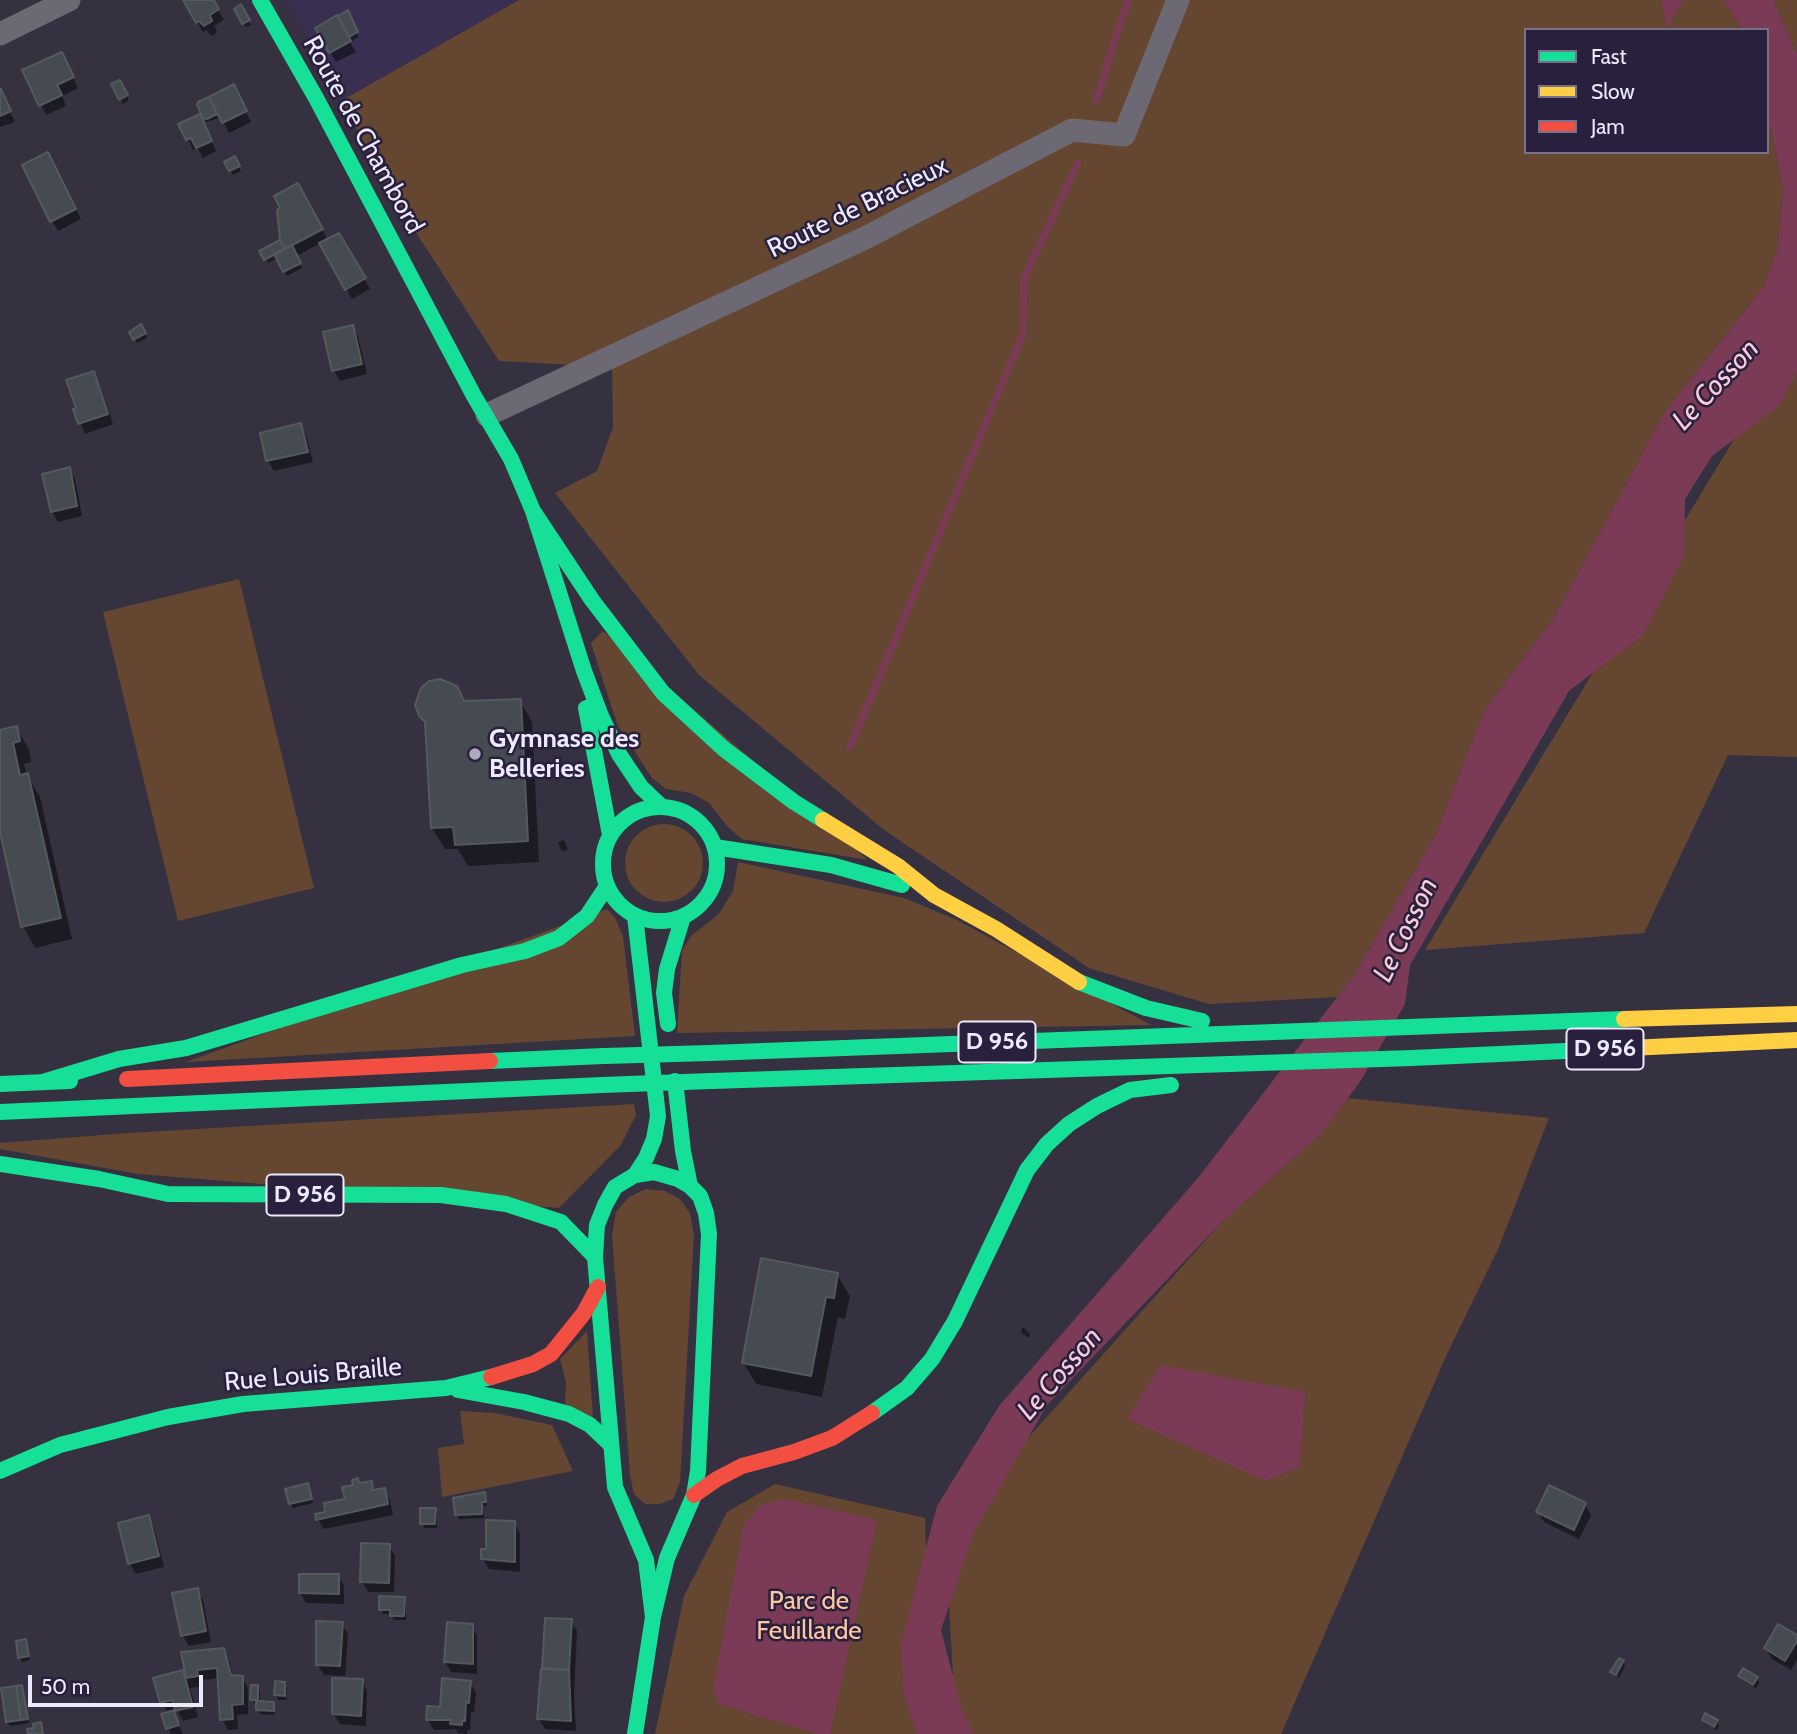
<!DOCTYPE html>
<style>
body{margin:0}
#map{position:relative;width:1797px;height:1734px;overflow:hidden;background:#363141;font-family:Cabin,sans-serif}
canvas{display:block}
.legend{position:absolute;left:1524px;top:28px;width:245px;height:126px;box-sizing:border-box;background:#28203d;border:2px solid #77718a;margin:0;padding:9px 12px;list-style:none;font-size:21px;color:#eeeafe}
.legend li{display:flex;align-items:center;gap:14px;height:35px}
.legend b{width:35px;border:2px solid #77718a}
.scale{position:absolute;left:28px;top:1675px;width:175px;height:32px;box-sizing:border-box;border:4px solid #eeeafe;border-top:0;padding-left:9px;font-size:21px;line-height:24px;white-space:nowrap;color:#eeeafe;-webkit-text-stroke:5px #28203d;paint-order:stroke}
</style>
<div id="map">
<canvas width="1797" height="1734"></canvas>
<ul class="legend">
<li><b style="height:9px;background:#16e098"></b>Fast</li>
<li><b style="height:9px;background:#ffcf43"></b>Slow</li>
<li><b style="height:9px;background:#f24e42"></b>Jam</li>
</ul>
<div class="scale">50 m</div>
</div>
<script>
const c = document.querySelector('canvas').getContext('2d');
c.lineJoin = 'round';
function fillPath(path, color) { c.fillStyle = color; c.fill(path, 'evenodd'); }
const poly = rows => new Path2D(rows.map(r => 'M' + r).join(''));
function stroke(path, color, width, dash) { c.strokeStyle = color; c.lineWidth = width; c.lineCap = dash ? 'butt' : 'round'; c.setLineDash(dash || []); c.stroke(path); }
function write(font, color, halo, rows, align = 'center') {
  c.font = font + ' Cabin,sans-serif'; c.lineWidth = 5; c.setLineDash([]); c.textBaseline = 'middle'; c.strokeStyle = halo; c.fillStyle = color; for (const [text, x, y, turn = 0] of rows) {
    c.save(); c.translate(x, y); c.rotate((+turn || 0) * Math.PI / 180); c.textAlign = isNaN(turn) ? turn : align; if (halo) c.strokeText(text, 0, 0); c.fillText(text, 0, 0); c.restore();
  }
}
fillPath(poly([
 [286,0,519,0,341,101]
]), '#392f51');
fillPath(poly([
 [519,0,1661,0,1667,27,1683,0,1721,0,1727,4,1742,30,1526,30,1526,152,1767,152,1767,121,1772,133,1783,189,1778,247,1765,285,1664,413,1555,616,1485,709,1436,834,1354,975,1337,997,1209,1004,1089,968,884,830,699,675,555,493,597,471,613,427,612,367,499,361,406,217,341,101],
 [1773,0,1797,0,1797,54],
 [1797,335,1797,757,1728,755,1644,933,1425,950],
 [239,579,314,888,178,921,103,612],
 [603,631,868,860,742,839,727,826,709,803,691,793,666,789,652,778,617,724,591,643],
 '625 863a39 39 0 1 1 78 0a39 39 0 1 1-78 0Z',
 [738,862,904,898,957,920,1151,1025,677,1033,682,950,692,935,719,914,733,891],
 [607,909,615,918,623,936,635,1036,186,1062],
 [1347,1098,1549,1118,1499,1247,1447,1354,1281,1734,956,1734,949,1601,992,1478,1222,1222,1320,1135],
 [634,1104,636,1115,621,1145,559,1208,138,1174,0,1149,0,1143,128,1133],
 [646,1189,665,1191,680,1199,690,1213,694,1235,680,1482,673,1499,660,1504,645,1504,634,1494,630,1475,612,1235,616,1212,629,1197],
 [587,1331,593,1418,565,1404,566,1382,560,1359],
 [460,1411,494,1413,552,1425,573,1471,442,1497,438,1448,464,1444],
 [775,1484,925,1518,930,1680,940,1734,655,1734,684,1596,727,1512]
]), '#654631');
fillPath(poly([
 [1661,0,1683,0,1667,28],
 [1721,0,1773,0,1797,54,1797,372,1779,406,1712,456,1685,499,1684,556,1643,635,1569,691,1410,965,1405,1004,1360,1082,1320,1135,1222,1222,1047,1405,973,1534,941,1630,962,1711,974,1734,917,1734,904,1696,901,1643,937,1506,999,1406,1198,1178,1354,975,1436,834,1485,709,1555,616,1664,413,1765,285,1778,247,1783,189,1772,133,1767,121,1767,30,1742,30,1727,4],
 [1161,1365,1305,1392,1300,1466,1266,1481,1127,1419],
 [786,1499,877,1520,830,1734,819,1734,719,1704,713,1689,744,1524,762,1504]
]), '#7b3b57');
fillPath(poly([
 [187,0,212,0,224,20,214,26,217,31,214,35,212,36,206,30,203,32,186,1],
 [240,7,251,25,246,27,236,9],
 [348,13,359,37,350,42,356,52,336,62,317,28],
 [67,64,78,88,62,96,66,106,46,115,24,71],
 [120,82,129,100,123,104,114,85],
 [233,87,251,122,229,133,221,117,207,122,199,105],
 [0,92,15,122,0,127],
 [181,125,205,126,216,151,203,158,197,147,193,150],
 [235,159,241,171,233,175,226,163],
 [53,165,81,219,58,231,52,221],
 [298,185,328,240,338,235,370,289,352,299,321,243,296,256,302,268,287,276,278,258,268,263,262,251,282,241],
 [141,327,147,338,137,343,131,332],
 [352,327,358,337,367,374,340,381,334,371],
 [93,373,99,383,113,424,85,434,75,410,78,409],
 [301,425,306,435,313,462,274,471,268,461,262,434],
 [69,469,75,479,82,516,58,522,52,512],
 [520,701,532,722,539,862,468,866,458,849,445,849,432,828,427,726,421,715,465,703],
 [16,728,29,749,31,762,24,764,27,775,40,797,72,939,35,948,23,926,0,835,0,731],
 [564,840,568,850,562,851,558,842],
 [837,1275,850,1296,845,1319,838,1317,822,1397,756,1384,743,1362],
 [1023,1327,1030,1334,1028,1338,1021,1332],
 [371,1483,376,1491,384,1490,390,1500,393,1515,324,1529,318,1519,347,1500,360,1485],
 [307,1485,313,1503,293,1508,290,1503],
 [484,1494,487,1506,483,1506,484,1518,459,1519,457,1514],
 [1585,1505,1591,1515,1579,1539,1544,1522,1538,1512],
 [435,1509,437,1514,437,1528,425,1528,422,1523],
 [148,1517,154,1528,164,1567,136,1574,130,1564],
 [514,1523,520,1533,520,1572,489,1569,483,1559],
 [389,1545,395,1556,394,1592,368,1592,362,1581],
 [338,1576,344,1586,344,1604,306,1603,300,1593],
 [197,1590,203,1600,211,1642,189,1646,183,1636],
 [404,1599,406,1603,406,1620,394,1620,391,1614,383,1614,381,1610],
 [546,1620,571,1621,577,1631,574,1695,576,1731,545,1729,539,1719],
 [342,1624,348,1634,345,1676,324,1675,318,1665],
 [472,1626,477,1636,477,1674,451,1672,445,1662],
 [1797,1638,1797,1660,1791,1670,1772,1659,1766,1648],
 [26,1641,30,1660,22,1662,20,1657],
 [223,1650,229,1660,233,1677,242,1677,248,1688,248,1714,237,1715,238,1729,228,1730,222,1719,219,1678,202,1680,203,1686,190,1688,198,1717,183,1721,177,1710,172,1712,183,1734,171,1734,163,1715,168,1714,162,1702,155,1679,186,1671],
 [1623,1662,1625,1666,1619,1678,1613,1672],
 [1740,1676,1757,1678,1759,1683,1756,1688,1743,1681],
 [362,1681,367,1691,366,1726,340,1724,334,1714],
 [470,1682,476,1693,474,1712,471,1712,470,1730,467,1730,467,1734,458,1733,456,1729,434,1730,428,1720],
 [284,1684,287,1688,286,1700,278,1700,276,1695],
 [21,1687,29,1723,10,1726,7,1722],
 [257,1687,260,1692,260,1703,273,1704,275,1715,260,1714,258,1704,255,1704,252,1700],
 [1704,1720,1717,1721,1719,1726,1717,1730,1706,1724]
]), '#0007');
stroke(poly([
 [1096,101,1119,27,1129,0],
 [850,747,1023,334,1024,278,1078,163]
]), '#7b3b57', 7);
const building = poly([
 [183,0,214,0,219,9,210,15,212,21,204,26,199,21,196,23,183,0],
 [241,4,250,20,242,24,234,9,241,4],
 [348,10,358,32,349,37,338,16,348,10],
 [337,15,351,41,329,53,315,28,337,15],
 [62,52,74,77,57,85,62,95,39,106,22,70,62,52],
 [120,80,128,95,119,100,111,84,120,80],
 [234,84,247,111,222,123,209,97,234,84],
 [1,89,11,111,0,116,0,90,1,89],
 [209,97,217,114,207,119,203,118,197,105,198,102,209,97],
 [200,114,212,141,196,148,191,138,186,140,178,124,200,114],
 [48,152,76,209,50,222,22,165,48,152],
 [235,156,240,166,229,171,224,162,235,156],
 [298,183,323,229,285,249,280,240,277,210,280,208,274,196,298,183],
 [339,233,366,278,345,290,319,243,339,233],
 [280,240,285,249,264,260,259,251,280,240],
 [292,245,301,263,283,272,274,254,292,245],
 [141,324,146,333,133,340,129,332,141,324],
 [353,325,362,364,332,371,323,332,353,325],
 [94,371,108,414,78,424,73,409,76,408,66,380,94,371],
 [301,423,308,452,266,461,260,433,301,423],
 [70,467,77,506,51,512,42,474,70,467],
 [440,679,457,686,464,701,521,699,528,841,455,845,453,827,431,828,425,722,419,716,415,705,421,688,429,681,440,679],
 [17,726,20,741,13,743,20,775,28,773,61,918,21,927,0,832,0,730,17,726],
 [761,1258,838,1273,834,1298,826,1297,811,1376,742,1363,761,1258],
 [358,1478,359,1483,372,1481,373,1490,385,1488,388,1504,316,1520,315,1514,325,1512,324,1503,345,1499,342,1487,353,1485,352,1480,358,1478],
 [308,1483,312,1499,289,1504,285,1489,308,1483],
 [1549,1485,1586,1503,1574,1530,1536,1512,1549,1485],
 [485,1492,486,1502,482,1502,482,1514,455,1515,453,1498,485,1492],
 [420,1508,436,1508,435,1524,420,1524,420,1508],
 [149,1515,159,1556,128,1564,118,1523,149,1515],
 [486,1520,515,1521,515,1562,481,1559,481,1549,486,1549,486,1520],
 [361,1543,390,1544,389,1583,360,1582,361,1543],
 [299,1574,339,1574,339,1594,299,1593,299,1574],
 [198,1588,206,1631,181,1636,172,1593,198,1588],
 [379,1596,405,1597,404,1616,390,1616,390,1610,379,1610,379,1596],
 [545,1618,572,1619,569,1670,542,1668,545,1618],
 [316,1621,343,1622,340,1666,316,1665,316,1621],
 [447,1622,473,1624,473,1664,444,1662,447,1622],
 [1778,1624,1797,1635,1797,1641,1785,1661,1764,1648,1778,1624],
 [26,1639,29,1656,18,1658,16,1641,26,1639],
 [224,1648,231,1675,243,1676,243,1704,232,1705,233,1719,220,1720,217,1668,197,1670,198,1676,186,1678,181,1652,224,1648],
 [1619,1658,1624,1660,1616,1675,1610,1672,1619,1658],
 [1743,1668,1758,1677,1753,1685,1738,1676,1743,1668],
 [541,1669,569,1670,571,1721,537,1719,541,1669],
 [183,1670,193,1707,174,1711,179,1725,166,1729,161,1714,175,1710,172,1700,160,1703,153,1678,183,1670],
 [332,1678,363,1679,361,1716,332,1714,332,1678],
 [442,1678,471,1681,469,1703,466,1702,465,1721,462,1721,462,1725,450,1724,451,1720,426,1720,427,1706,440,1707,442,1678],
 [275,1681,285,1682,285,1696,274,1695,275,1681],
 [22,1685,28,1719,21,1720,16,1686,22,1685],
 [251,1685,258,1685,258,1700,250,1700,251,1685],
 [16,1686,21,1720,6,1722,1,1688,16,1686],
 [256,1701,274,1702,274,1711,256,1710,256,1701],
 [1705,1713,1718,1720,1714,1727,1702,1720,1705,1713],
 [41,1722,43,1734,28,1734,27,1729,34,1728,33,1724,41,1722]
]);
fillPath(building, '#464b51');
stroke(building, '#53595e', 2);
stroke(poly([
 [0,34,69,0],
 [487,415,867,237,1072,130,1124,135,1178,0]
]), '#6c6975', 23);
stroke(poly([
 [260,0,316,98,474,396,511,459,533,511,584,671,601,716,619,754,641,787,662,807],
 [533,511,592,600,663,693,724,749,794,802,823,820],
 [586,708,610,835],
 '603 864a57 57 0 1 1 114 0a57 57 0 1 1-114 0Z',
 [715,847,831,865,902,885],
 [635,916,658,1116,654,1139,646,1158,635,1175,615,1187,605,1205,597,1225,595,1257,615,1487,646,1560,653,1617],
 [1079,982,1146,1008,1202,1021],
 [668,1024,664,993,667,969,683,917],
 [710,1053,1624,1019],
 [490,1061,604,1056],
 [675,1081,683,1151,690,1186],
 [712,1081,1412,1058,1630,1048],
 [43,1082,119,1059,186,1048,462,965,525,951,559,938,587,916,607,886],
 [0,1084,70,1081],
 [0,1112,602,1085],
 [0,1164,99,1179,168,1194,441,1195,506,1204,561,1222,595,1257],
 [635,1175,654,1172,678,1179,690,1186,700,1196,706,1213,709,1234,698,1471,694,1495,667,1558,653,1617,635,1734],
 [458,1390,524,1402,569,1414,590,1425,611,1445],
 [872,1413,907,1388,932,1359,955,1321,1027,1170,1047,1144,1069,1124,1097,1106,1130,1090,1171,1085],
 [0,1471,60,1445,168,1417,243,1404,446,1388,491,1377]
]), '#16e098', 16);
stroke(poly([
 [823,820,898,866,934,895,996,929,1079,982],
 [1624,1019,1797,1014],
 [1630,1048,1797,1040]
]), '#ffcf43', 16);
stroke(poly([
 [127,1079,490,1061],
 [491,1377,533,1364,551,1354,584,1313,598,1287],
 [694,1495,717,1479,742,1466,794,1452,832,1438,872,1413]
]), '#f24e42', 16);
stroke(poly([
 [604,1056,710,1053],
 [602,1085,712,1081]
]), '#16e098', 16);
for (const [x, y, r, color] of [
 [475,754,7,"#aea9bc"]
]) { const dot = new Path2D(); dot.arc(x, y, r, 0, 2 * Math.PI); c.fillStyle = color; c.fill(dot); stroke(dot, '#28203d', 2.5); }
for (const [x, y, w] of [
 [997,1042,77],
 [1605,1049,77],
 [305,1195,77]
]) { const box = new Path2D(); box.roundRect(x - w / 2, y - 20.5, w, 41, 5); c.fillStyle = '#28203d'; c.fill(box); stroke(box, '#eeeafe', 2); }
write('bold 24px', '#eeeafe', null, [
 ["D 956",997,1042],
 ["D 956",1605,1049],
 ["D 956",305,1195]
]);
write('26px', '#eeeafe', '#28203d', [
 ["Route de Chambord",363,135,61],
 ["Route de Bracieux",858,208,-26],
 ["Rue Louis Braille",313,1375,-5]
]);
write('bold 26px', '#eeeafe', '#28203d', [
 ["Gymnase des",489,739],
 ["Belleries",489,769]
], 'left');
write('26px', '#fec7a2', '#28203d', [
 ["Parc de",809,1601],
 ["Feuillarde",809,1631]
]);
write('italic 28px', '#f8ccdb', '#28203d', [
 ["Le Cosson",1716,385,-47],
 ["Le Cosson",1406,930,-64],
 ["Le Cosson",1060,1374,-49]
]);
</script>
